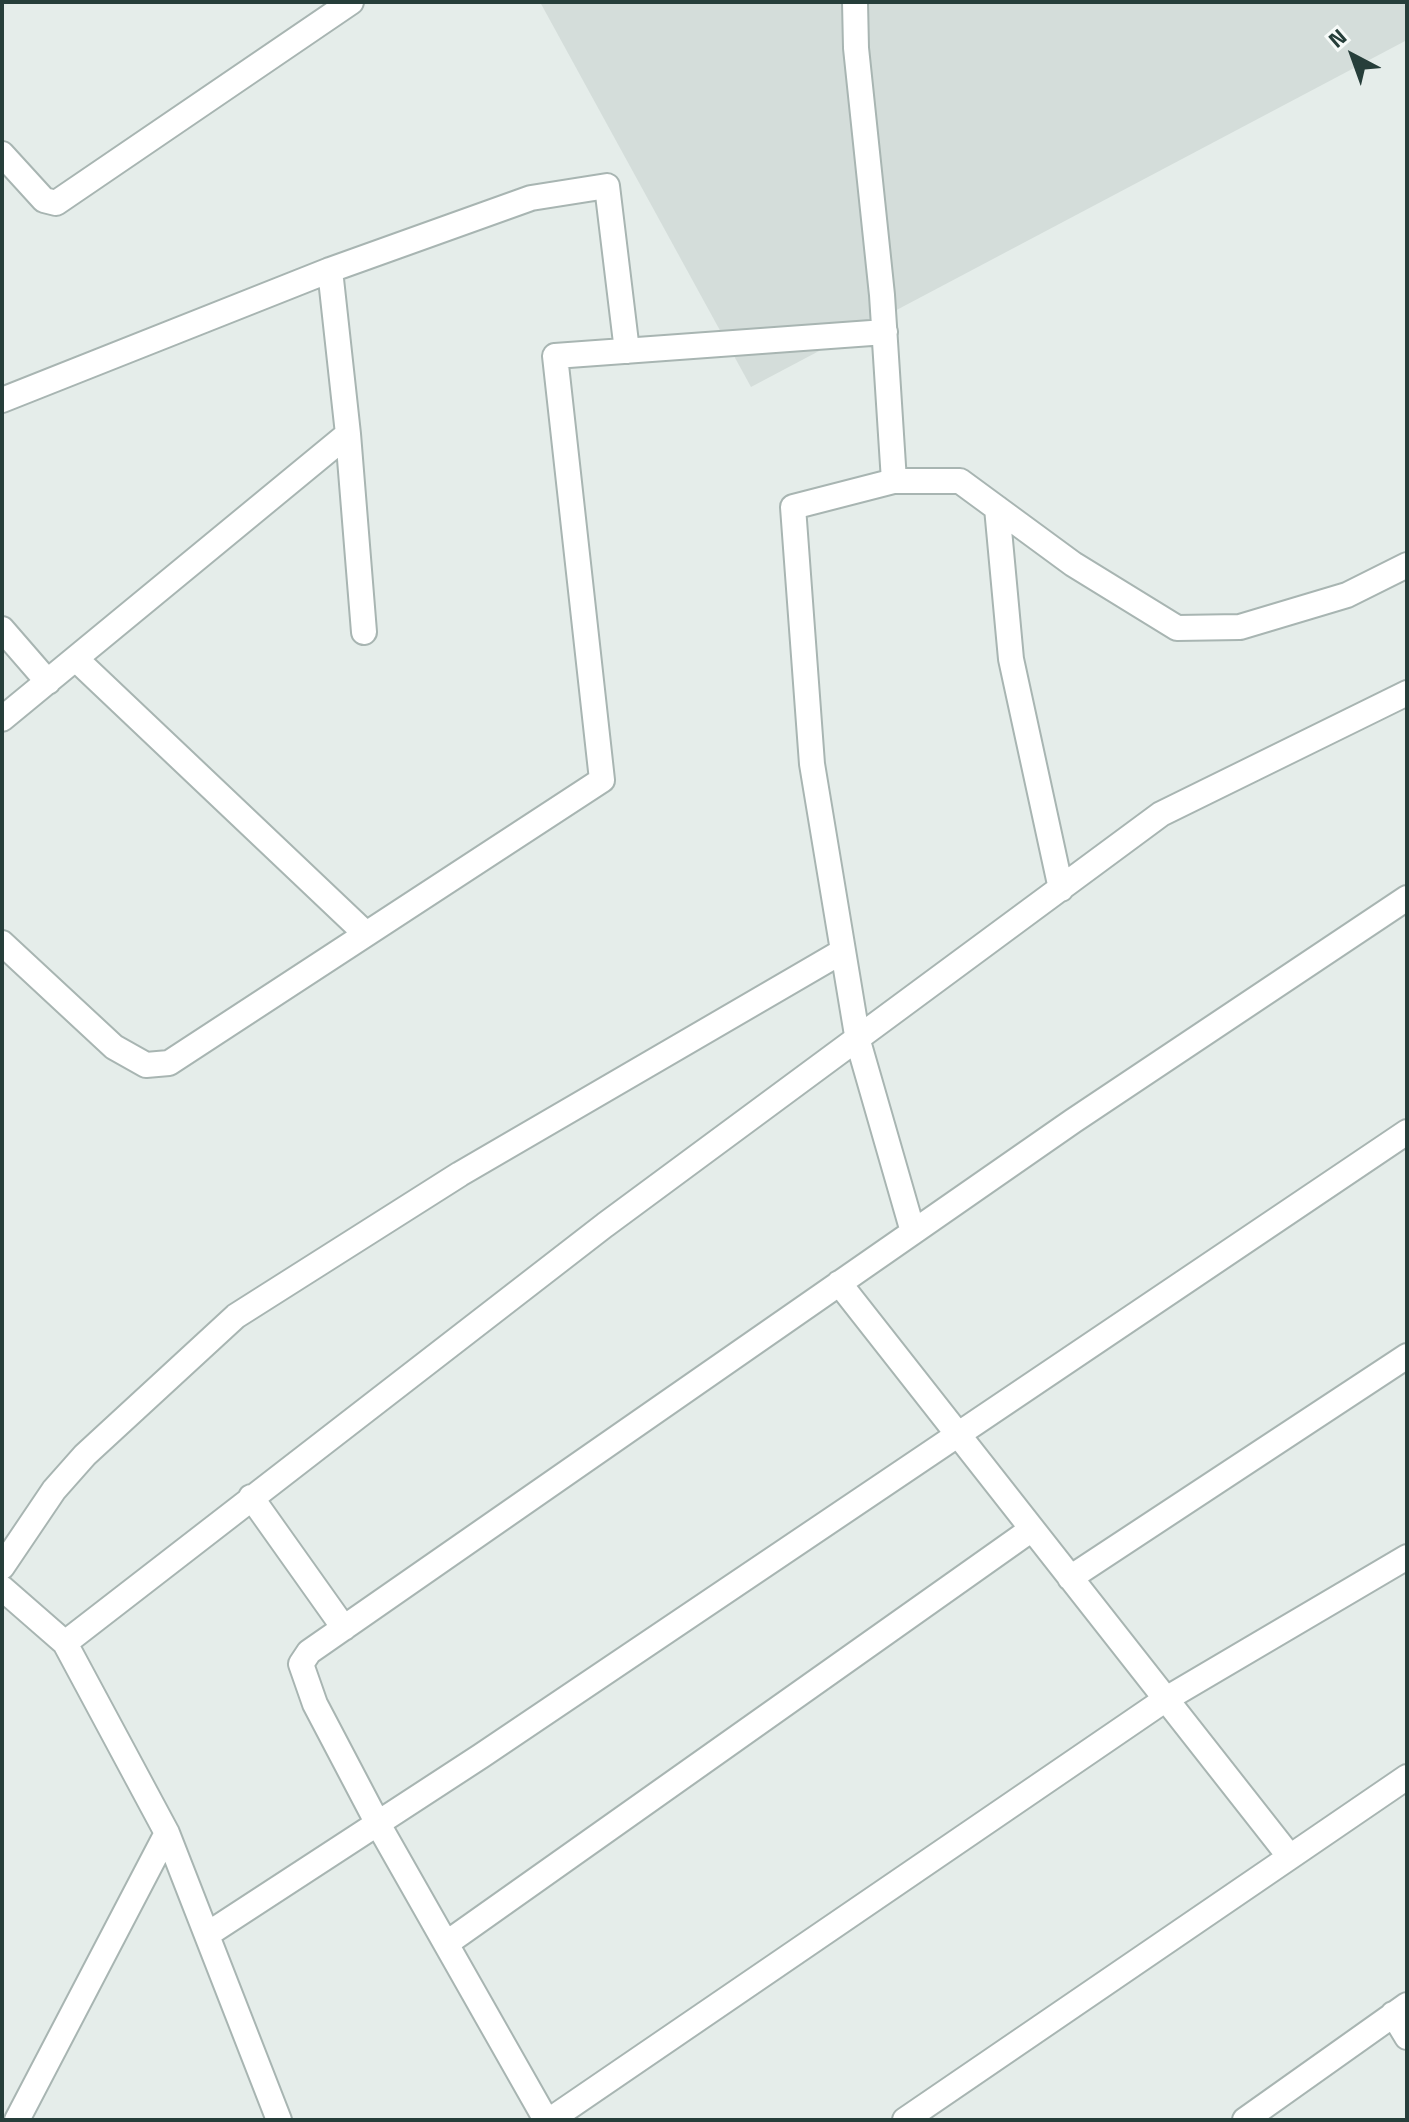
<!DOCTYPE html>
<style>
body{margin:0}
#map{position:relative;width:1409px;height:2122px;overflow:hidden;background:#e5edea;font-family:"Titillium Web",sans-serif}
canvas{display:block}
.frame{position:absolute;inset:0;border:4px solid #263e3a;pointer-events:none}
.north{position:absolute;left:1313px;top:16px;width:80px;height:80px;-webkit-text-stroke:6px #f6faf8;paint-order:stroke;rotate:319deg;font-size:22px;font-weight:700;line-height:32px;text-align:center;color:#263e3a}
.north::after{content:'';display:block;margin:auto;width:28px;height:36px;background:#263e3a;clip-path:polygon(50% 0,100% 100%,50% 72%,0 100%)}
</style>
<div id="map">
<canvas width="1409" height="2122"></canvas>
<div class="frame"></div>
<div class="north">N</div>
</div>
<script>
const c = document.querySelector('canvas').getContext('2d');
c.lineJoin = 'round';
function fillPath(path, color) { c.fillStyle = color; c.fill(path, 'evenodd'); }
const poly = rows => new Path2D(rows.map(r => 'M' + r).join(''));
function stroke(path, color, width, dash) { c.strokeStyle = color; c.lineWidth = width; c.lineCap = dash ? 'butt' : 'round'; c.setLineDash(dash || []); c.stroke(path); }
fillPath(poly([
 [540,2,1407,2,1407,40,751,387]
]), '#d4ddda');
const street = poly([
 [855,2,856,48,882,295,894,481,793,507,812,764,858,1041,913,1232],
 [2,154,44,200,56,203,351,2],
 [330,270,348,434,364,632],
 [2,400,330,270,531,198,607,186,627,351],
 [894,481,960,481,1073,564,1177,628,1240,627,1347,595,1407,565],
 [997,508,1011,659,1061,889],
 [2,629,48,682],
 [77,660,366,934],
 [2,719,348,434],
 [2,943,114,1047,146,1065,169,1063,602,780,555,356,885,332],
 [839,1283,1290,1857],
 [251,1497,344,1628],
 [2,1567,54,1490,85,1455,236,1316,460,1174,843,951],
 [1070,1578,1407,1356],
 [2,1588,65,1643,167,1833,279,2120],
 [65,1643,605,1225,1161,814,1407,693],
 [208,1934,481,1756,1407,1132],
 [447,1943,1032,1529],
 [1393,2014,1407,2037],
 [17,2120,167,1833],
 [546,2120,378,1824,315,1704,301,1664,309,1652,1073,1121,1407,898],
 [550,2120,1166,1699,1407,1557],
 [905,2120,1407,1777],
 [1245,2120,1407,2005]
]);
stroke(street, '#a8b5b2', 28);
stroke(street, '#fff', 24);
</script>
